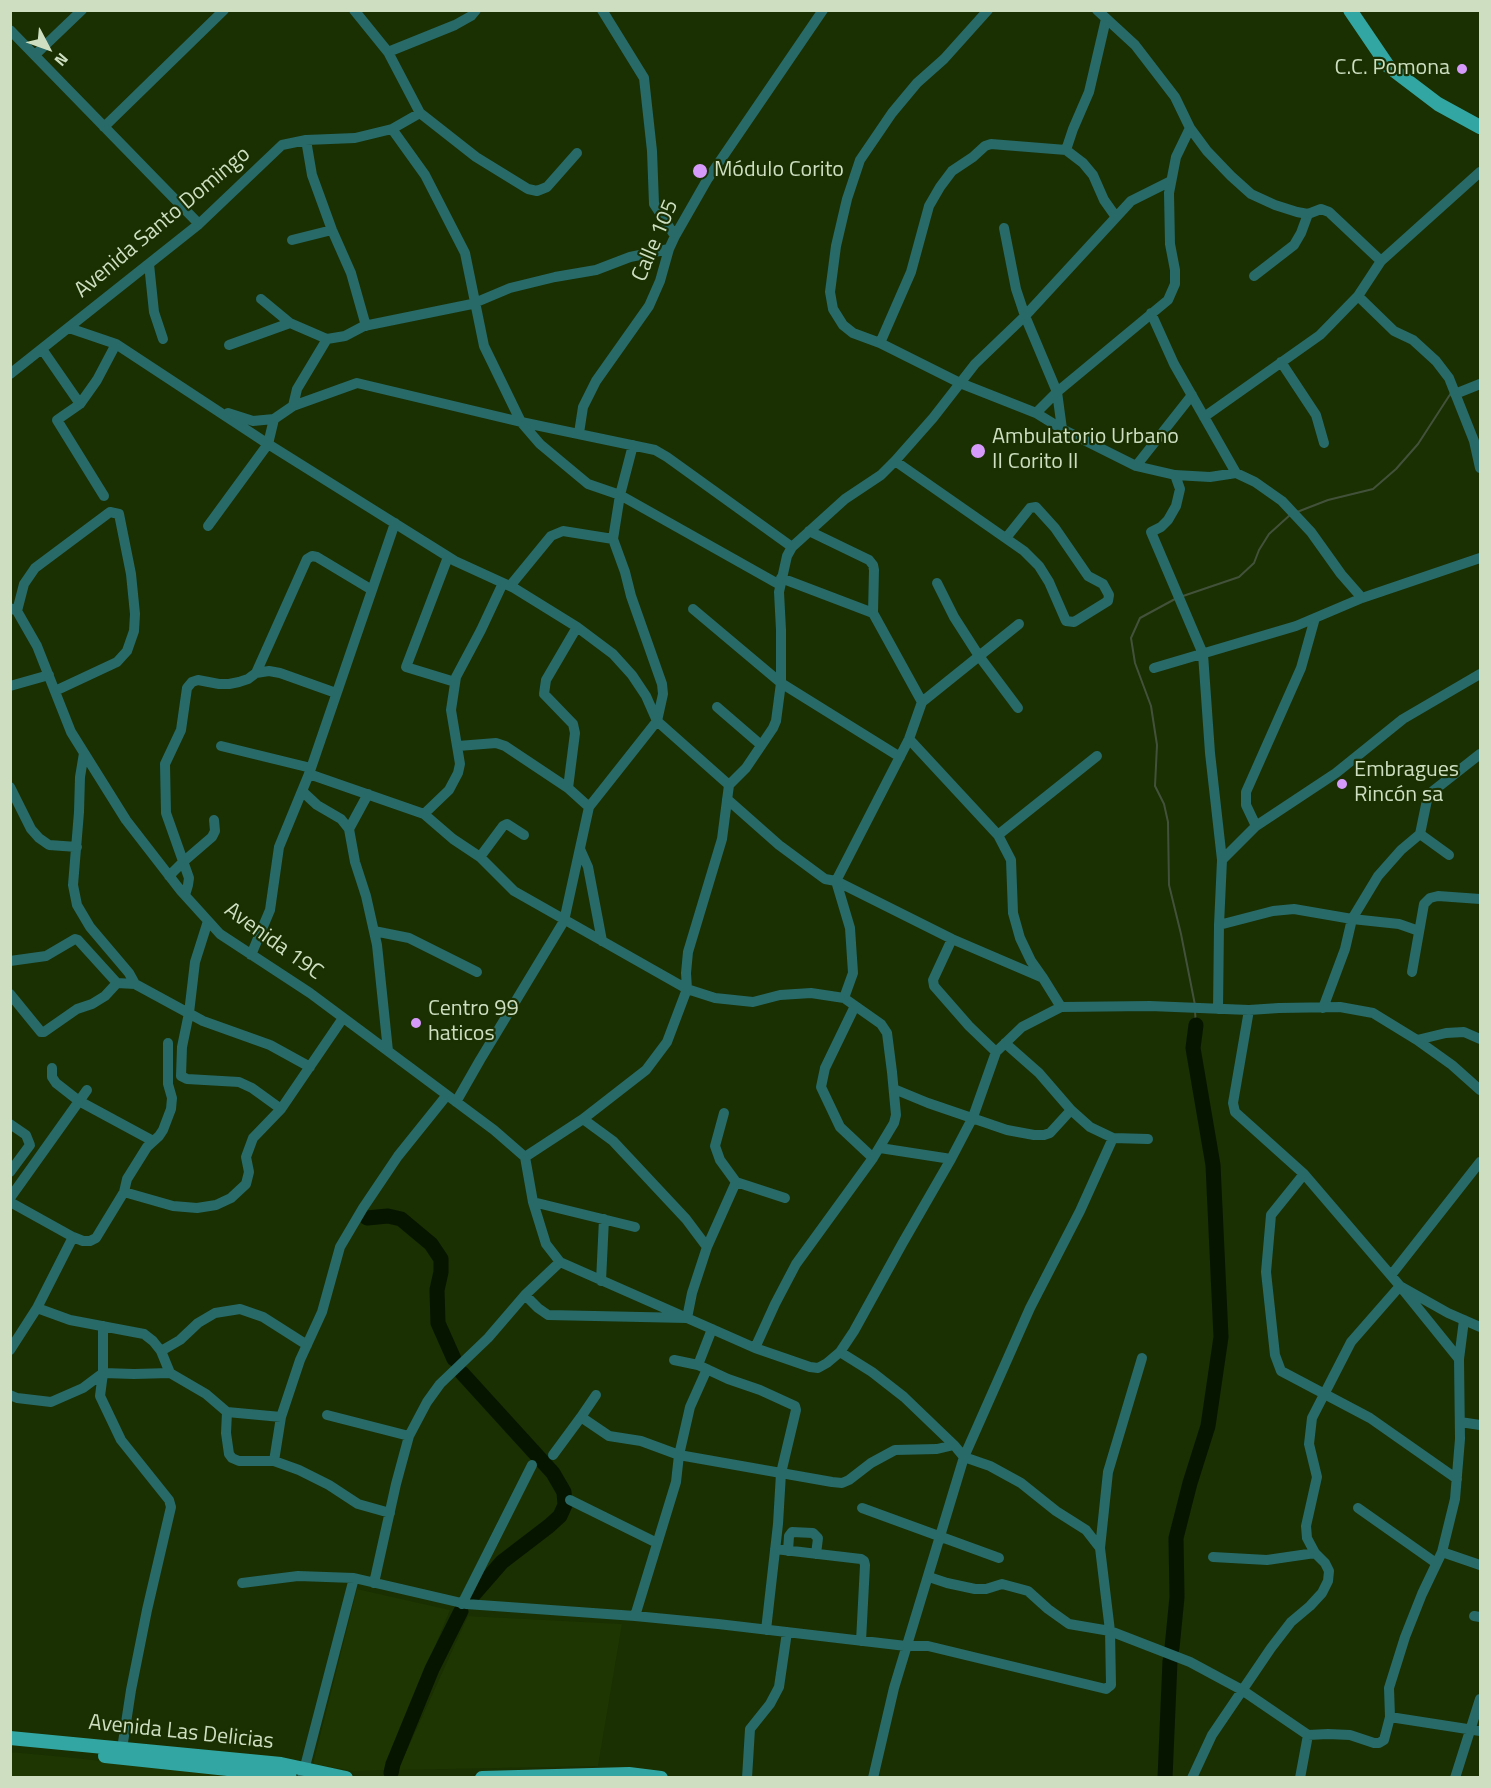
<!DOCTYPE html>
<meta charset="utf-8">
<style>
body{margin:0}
#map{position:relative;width:1491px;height:1788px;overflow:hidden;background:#1a2f02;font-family:"Titillium Web",sans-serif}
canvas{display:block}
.frame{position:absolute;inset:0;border:12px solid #cddfc0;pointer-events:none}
.north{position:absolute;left:18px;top:18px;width:60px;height:60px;-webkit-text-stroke:4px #1a2f02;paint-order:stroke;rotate:131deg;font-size:16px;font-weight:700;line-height:24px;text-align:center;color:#cddfc0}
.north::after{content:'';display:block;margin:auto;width:21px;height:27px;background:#cddfc0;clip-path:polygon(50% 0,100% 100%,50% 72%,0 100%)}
</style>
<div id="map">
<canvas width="1491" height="1788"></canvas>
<div class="frame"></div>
<div class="north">N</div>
</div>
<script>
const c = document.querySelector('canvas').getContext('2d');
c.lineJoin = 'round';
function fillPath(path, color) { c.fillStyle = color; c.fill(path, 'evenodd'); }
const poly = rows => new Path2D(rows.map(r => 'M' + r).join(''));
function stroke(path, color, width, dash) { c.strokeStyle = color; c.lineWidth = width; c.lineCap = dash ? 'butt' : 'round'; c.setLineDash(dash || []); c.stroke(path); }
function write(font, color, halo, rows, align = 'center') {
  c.font = font + ' "Titillium Web",sans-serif'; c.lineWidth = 4.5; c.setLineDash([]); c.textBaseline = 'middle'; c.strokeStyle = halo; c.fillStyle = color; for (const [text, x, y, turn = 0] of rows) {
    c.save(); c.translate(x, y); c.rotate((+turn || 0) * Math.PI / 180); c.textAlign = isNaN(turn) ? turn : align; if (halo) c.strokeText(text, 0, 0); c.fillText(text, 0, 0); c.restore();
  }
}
fillPath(poly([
 [357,1589,450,1610,384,1770,354,1771,313,1764],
 [468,1616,622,1624,598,1766,398,1770],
 [10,1752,65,1757,251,1777,11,1777]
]), '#1e3601');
stroke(poly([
 [1297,512,1328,500,1373,489,1396,469,1418,444,1451,393],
 [1183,596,1239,577,1254,563,1259,550,1269,534,1290,515],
 [1175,599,1140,618,1131,638,1135,663,1151,706,1157,745,1155,786,1164,804,1168,822,1169,885,1181,934,1195,1005],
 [1195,1011,1196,1025]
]), '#42523a', 2);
stroke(poly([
 [367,1218,388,1216,401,1219,431,1244,441,1259,441,1272,437,1290,438,1323,454,1359],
 [462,1373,553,1473,564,1492,565,1505,560,1516,549,1526,502,1562,468,1601],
 [1172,1648,1177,1597,1176,1538,1190,1483,1208,1426,1221,1337,1213,1165,1193,1048,1196,1025],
 [391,1773,393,1764,432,1669,461,1611],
 [1165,1778,1170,1661]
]), '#061500', 15);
stroke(poly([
 [354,10,388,52,420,113,476,157,528,189,537,191,547,187,577,153],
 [602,10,644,78,652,151,654,204,675,236],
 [988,10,944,59,917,83,892,113,860,160,847,199,836,246,830,292,833,309,843,325,853,333,880,343,960,383,1036,413,1062,429,1136,466,1175,475,1210,477,1236,473],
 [1097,10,1135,45,1175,97,1190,128,1207,151,1231,176,1251,194,1275,205,1297,212,1308,214,1321,209,1329,212,1381,261,1480,172],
 [10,30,199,224],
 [388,52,455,25,471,16,476,10],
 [35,55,82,10],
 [104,127,224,10],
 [392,129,425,175,465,253,484,346,521,422,540,444,588,484,620,495,780,585],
 [306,140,312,175,332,230,351,273,366,326],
 [1066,150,1073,129,1089,92,1106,19],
 [1004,228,1016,289,1025,316,1057,392,1062,429],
 [292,240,332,230],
 [149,264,154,312,163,339],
 [1254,276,1294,245,1301,233,1308,214],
 [1358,296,1394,331,1413,340,1436,361,1449,378,1474,441,1480,468],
 [261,299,290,323],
 [1151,313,1174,364,1236,473,1255,482,1282,501,1311,532,1341,574,1362,598],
 [69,328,116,344,268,444,455,561,514,588,577,627,613,654,632,675,646,696,657,721,729,785],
 [880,343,911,272,929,206,940,187,952,171,973,157,985,146,991,144,1066,150,1083,163,1093,175,1104,200,1116,217],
 [229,345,290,323,327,339,345,336,364,326,472,304,510,288,555,277,596,270,630,257,669,249],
 [42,349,80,404],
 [1281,362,1316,415,1324,443],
 [10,374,199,224,282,145,306,140,355,138,392,129,420,113],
 [1455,394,1480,384],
 [293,406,297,389,327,339],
 [228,413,253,421,274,419,293,406,357,383,521,422,655,450,667,457,792,547],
 [1036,413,1057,392,1168,300,1175,284,1175,270,1170,244,1169,193,1176,157,1190,128],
 [1204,417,1320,335,1358,296,1381,261],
 [579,433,583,407,596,381,649,306,660,281,669,249,675,236,707,180,823,10],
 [895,461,1024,551,1039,566,1049,582,1066,621,1074,622,1108,601,1109,595,1103,584,1088,576,1055,528,1036,507,1030,508,1006,538],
 [1136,466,1192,395],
 [1175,475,1180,489,1176,506,1168,520,1161,527,1151,532,1203,654,1210,753,1222,860,1219,925,1218,1009],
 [104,496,57,420,80,404,97,380,116,344],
 [208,526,268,444,274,419],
 [809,531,869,560,873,565,874,570,873,613,922,702,909,739,836,881,850,928,853,973,844,998],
 [448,557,406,667,455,682],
 [781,578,873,613],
 [937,583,954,617,979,656,1018,708],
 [510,586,551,536,563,531,613,539],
 [10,608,17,611,37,646,71,732,126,820,181,891,220,934,310,993,494,1130,525,1157],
 [693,609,781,683,900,757],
 [17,611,24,584,35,568,110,512,119,514,131,574,135,614,134,631,127,651,117,662,55,691],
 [1154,668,1296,626,1362,598,1480,558],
 [256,673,307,559,312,556,317,557,372,590],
 [10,686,49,675],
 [922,702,1019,624],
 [717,707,761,745],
 [909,739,998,835,1011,860,1013,913,1020,938,1031,961,1043,978],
 [221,746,311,768],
 [458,746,496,743,505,746,568,788,589,807],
 [84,753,80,777,79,812,73,885,77,905,90,927,129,973,135,984,203,1021,270,1045,310,1067],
 [309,774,424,814,453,839,480,857,514,891,687,989,715,998,753,1002,780,995,811,993,844,998,881,1024,887,1033,892,1072,896,1115,894,1123,873,1158,796,1264,775,1304,755,1348],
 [10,787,31,829,39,838,49,845,77,847],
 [568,788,575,733,573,724,544,694,546,680,577,627],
 [302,791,317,805,341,819,349,829,355,862,366,896,377,945,388,1051],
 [727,799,779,845,825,879,836,881,952,939,1043,978,1061,1007],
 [424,814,449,790,458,773,460,764,451,710,456,677,481,630,503,583],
 [1256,826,1336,773,1403,719,1480,674],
 [349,829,368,794],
 [1420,834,1449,855],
 [998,835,1097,756],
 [580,849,588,867,602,941],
 [480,857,503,826,507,824,524,835],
 [1222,860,1256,826,1246,805,1246,792,1301,668,1315,618],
 [169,876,183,862,212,837,215,831,214,820],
 [185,895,188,885,189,878,166,813,165,764,181,730,187,688,192,682,198,680,219,684,229,684,239,682,248,679,256,673,269,671,280,673,336,693],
 [208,921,195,962,189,1013,182,1047,181,1076,187,1079,239,1082,252,1088,281,1109],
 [1219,925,1273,911,1294,909,1352,919,1399,924,1419,931],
 [374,931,409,938,477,972],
 [952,939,933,980,934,986,969,1026,996,1052],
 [251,955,270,910,279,847,309,774,395,523],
 [10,961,46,956,75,939,78,940,117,983,135,984],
 [1412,972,1424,904,1430,898,1438,896,1480,899],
 [10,994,41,1032,44,1032,77,1009,92,1004,105,996,117,983],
 [855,1006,825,1068,821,1087,840,1127,873,1158],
 [1323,1008,1345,949,1352,919,1378,876,1401,850,1420,834,1427,800,1433,791,1480,754],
 [1249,1010,1233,1103,1235,1112,1304,1174,1400,1286,1448,1313,1480,1327],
 [1417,1040,1446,1033,1464,1032,1480,1039],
 [1005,1043,1039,1073,1071,1110,1090,1127,1113,1138,1148,1139],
 [52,1068,52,1077,56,1083,79,1101,153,1141],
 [894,1089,928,1103,1007,1130,1034,1135,1044,1135,1050,1133,1071,1110],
 [456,1102,480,1060,564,921,589,807,657,721,663,694,662,684,631,596,625,572,613,539,620,495,633,445],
 [724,1113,715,1146,720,1160,736,1182,785,1198],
 [583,1119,613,1141,686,1219,707,1247],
 [10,1124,26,1135,30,1145,10,1172],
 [880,1148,951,1159],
 [525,1157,533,1202,546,1244,560,1262,755,1348,810,1367,818,1368,827,1363,840,1352,854,1331,902,1244,951,1159,973,1117,996,1052,1022,1027,1061,1007,1150,1006,1249,1010,1279,1008,1340,1007,1373,1013,1417,1040,1452,1065,1480,1090],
 [525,1157,583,1119,646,1070,667,1042,687,989,686,973,688,952,722,839,729,785,746,768,773,728,776,721,781,683,781,630,779,592,787,556,792,547,845,499,881,475,895,461,933,418,975,364,1025,316,1131,201,1171,181],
 [1304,1174,1271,1215,1266,1272,1275,1355,1281,1371,1370,1418,1457,1479],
 [124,1192,127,1179,147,1147,159,1136,163,1130,171,1109,172,1098,168,1084,168,1043],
 [10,1198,87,1090],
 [10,1202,73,1237,83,1241,90,1241,96,1238,124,1192,173,1206,197,1208,216,1205,231,1198,246,1184,249,1172,246,1157,253,1138,281,1109,343,1018],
 [533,1202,635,1227],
 [1392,1274,1480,1162],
 [601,1281,604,1219],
 [525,1295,538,1308,548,1315,687,1318,692,1293,707,1247,736,1182],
 [37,1308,70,1320,144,1334,153,1341,161,1351,170,1373,206,1394,227,1412,281,1417],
 [103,1326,103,1373,100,1396,121,1440,169,1500,171,1507,147,1610,131,1690,122,1749],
 [10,1350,37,1308,73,1237],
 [161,1351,180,1340,198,1323,215,1313,240,1309,263,1317,307,1345],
 [840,1352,872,1372,904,1397,954,1445,964,1457,990,1466,1021,1483,1056,1511,1086,1530,1100,1548],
 [674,1360,698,1365,728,1379,760,1390,795,1406,796,1410,781,1473,778,1524,766,1630],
 [698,1365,712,1329],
 [10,1395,17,1398,51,1402,83,1388,103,1373,134,1374,170,1373],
 [596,1395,581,1417,609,1436,641,1441,679,1455,832,1482,842,1483,849,1480,871,1463,895,1450,937,1449,954,1445],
 [227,1412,226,1433,229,1454,232,1458,239,1461,274,1461,299,1470,329,1485,358,1504,390,1513],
 [327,1415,409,1436],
 [1460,1422,1480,1425],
 [553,1455,581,1417],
 [274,1461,281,1417,300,1360,322,1312,340,1247,363,1208,398,1156,447,1095],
 [570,1500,657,1543],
 [862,1508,999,1558],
 [1358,1508,1436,1563],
 [775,1549,861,1559,864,1561,865,1565,861,1641],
 [788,1551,789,1536,792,1532,813,1533,818,1538,816,1554],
 [1442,1552,1480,1565],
 [1213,1557,1267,1560,1315,1553],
 [929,1577,947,1583,975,1589,986,1589,1002,1584,1028,1591,1048,1609,1069,1624,1110,1631,1190,1662,1242,1690,1308,1735],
 [242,1583,298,1576,354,1578,466,1604,635,1616,718,1624,906,1646,928,1646,1106,1689,1111,1685,1110,1631,1100,1548,1108,1472,1142,1358],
 [374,1583,396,1484,409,1436,427,1402,440,1384,488,1338,525,1295,560,1262],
 [462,1604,532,1465],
 [635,1616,676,1482,679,1455,690,1407,707,1369],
 [1474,1616,1480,1617],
 [1390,1717,1480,1731],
 [302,1778,354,1578],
 [747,1778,750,1729,770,1704,779,1687,787,1632],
 [873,1778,894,1688,964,1457,1030,1308,1080,1211,1113,1138],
 [1192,1778,1212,1735,1271,1648,1291,1622,1310,1606,1322,1593,1328,1581,1329,1571,1325,1563,1315,1553,1307,1538,1306,1526,1317,1477,1309,1444,1312,1418,1351,1342,1400,1286,1459,1359],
 [1300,1778,1308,1735,1328,1734,1350,1735,1374,1743,1379,1743,1384,1740,1390,1717,1389,1688,1405,1637,1422,1594,1442,1552,1455,1499,1460,1439,1459,1359,1464,1320],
 [1455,1778,1480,1699]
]), '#276a67', 10);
stroke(poly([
 [1350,10,1388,66,1438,104,1480,127],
 [10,1738,281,1764,346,1778],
 [105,1756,275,1774,290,1778],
 [482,1778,629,1774,661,1778]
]), '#32a6a2', 14);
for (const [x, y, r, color] of [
 [1462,69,6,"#d69bfa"],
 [700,171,8,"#d69bfa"],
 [978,451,8,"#d69bfa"],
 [1342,784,6,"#d69bfa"],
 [416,1023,6,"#d69bfa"]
]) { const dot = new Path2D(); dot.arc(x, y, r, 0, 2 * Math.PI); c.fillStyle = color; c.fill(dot); stroke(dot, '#1a2f02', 2); }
write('22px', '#cddfc0', '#1a2f02', [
 ["C.C. Pomona",1450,69,"right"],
 ["Módulo Corito",714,171],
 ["Ambulatorio Urbano",992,438],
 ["II Corito II",992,463],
 ["Embragues",1354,771],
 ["Rincón sa",1354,796],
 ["Centro 99",428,1010],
 ["haticos",428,1035]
], 'left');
write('22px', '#cddfc0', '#1a2f02', [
 ["Avenida Santo Domingo",163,223,-40],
 ["Calle 105",656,241,-67],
 ["Avenida 19C",273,942,36],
 ["Avenida Las Delicias",181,1733,6]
]);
</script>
